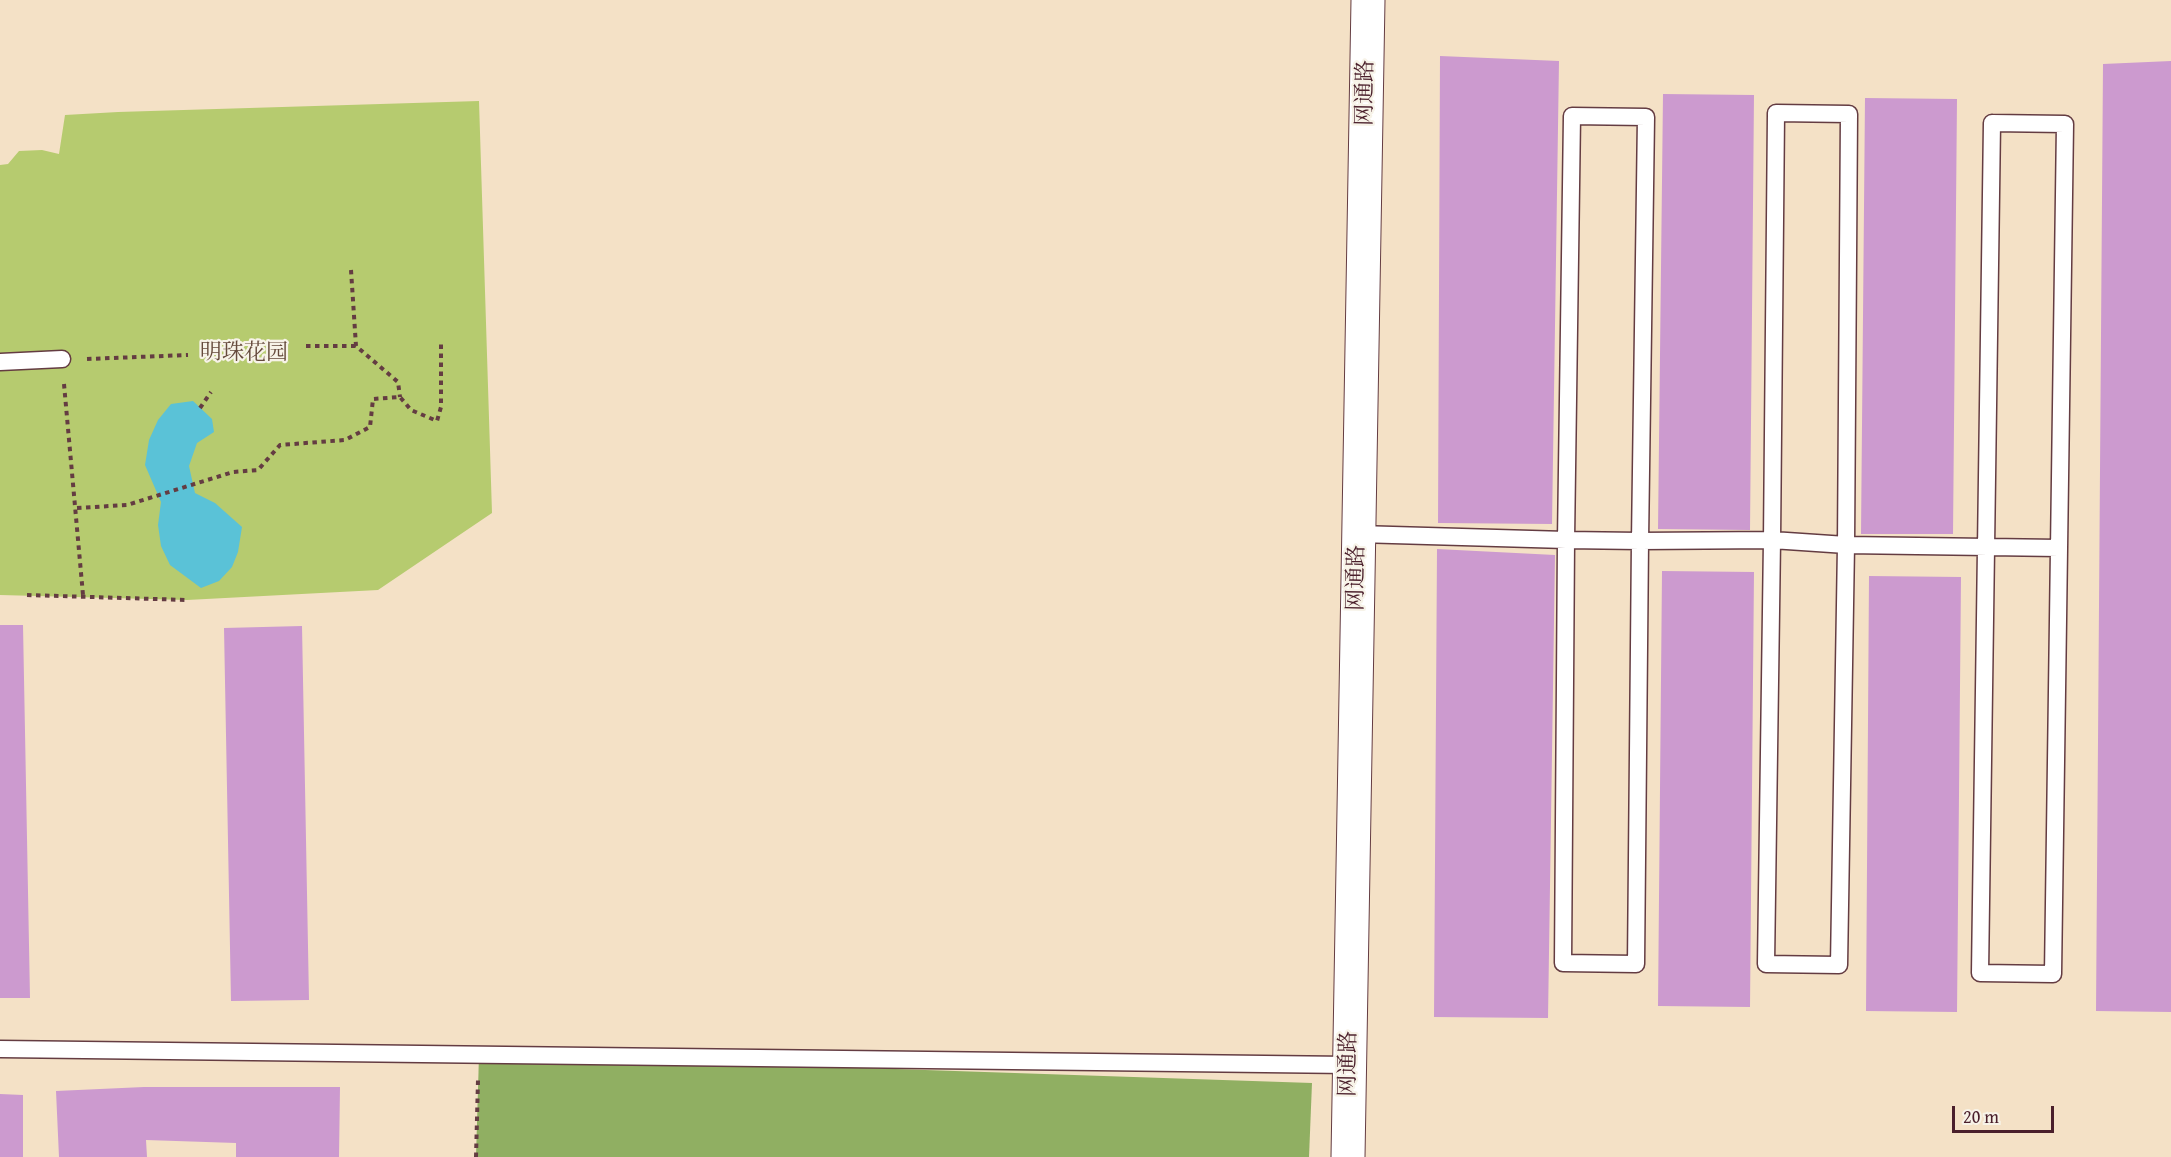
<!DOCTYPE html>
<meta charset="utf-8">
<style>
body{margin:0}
#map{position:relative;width:2171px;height:1157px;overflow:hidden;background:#f4e1c6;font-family:"Gentium Book Plus",serif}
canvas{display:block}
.scale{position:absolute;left:1952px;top:1106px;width:102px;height:27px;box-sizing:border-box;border:3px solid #4a1f2b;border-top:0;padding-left:8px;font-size:18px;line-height:21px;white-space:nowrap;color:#4a1f2b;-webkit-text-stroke:4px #f7f3e8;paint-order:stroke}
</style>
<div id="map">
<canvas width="2171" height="1157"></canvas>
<div class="scale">20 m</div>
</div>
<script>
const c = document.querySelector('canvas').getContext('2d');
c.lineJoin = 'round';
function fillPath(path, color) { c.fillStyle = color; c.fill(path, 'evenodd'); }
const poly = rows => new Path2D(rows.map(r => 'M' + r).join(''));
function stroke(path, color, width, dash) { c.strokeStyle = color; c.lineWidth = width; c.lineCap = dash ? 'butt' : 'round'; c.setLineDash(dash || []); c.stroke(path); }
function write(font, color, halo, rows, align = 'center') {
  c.font = font + ' "Gentium Book Plus","Noto Serif SC",serif'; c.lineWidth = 4.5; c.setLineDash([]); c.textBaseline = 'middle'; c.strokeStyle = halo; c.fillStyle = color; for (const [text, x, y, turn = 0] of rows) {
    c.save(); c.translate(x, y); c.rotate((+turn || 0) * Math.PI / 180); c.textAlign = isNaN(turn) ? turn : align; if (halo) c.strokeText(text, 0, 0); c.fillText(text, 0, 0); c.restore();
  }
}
fillPath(poly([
 [479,101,492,513,378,590,187,600,0,595,0,165,8,164,19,151,42,150,59,154,65,115,118,112]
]), '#b6cb6f');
fillPath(poly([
 [479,1055,1312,1083,1309,1157,476,1157]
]), '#90af62');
fillPath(poly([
 [193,401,212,419,214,432,197,443,189,466,195,493,215,503,242,527,238,552,232,567,219,581,201,588,170,565,161,546,158,525,161,502,145,465,149,440,158,420,171,404]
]), '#5ac2d7');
fillPath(poly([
 [1440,56,1559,61,1552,524,1438,523],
 [2171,61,2171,1012,2096,1011,2103,64],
 [1663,94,1754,95,1750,530,1658,529],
 [1865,98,1957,99,1953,534,1861,534],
 [1437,549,1555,555,1548,1018,1434,1017],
 [1662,571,1754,572,1750,1007,1658,1006],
 [1869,576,1961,577,1957,1012,1866,1011],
 [0,625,23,625,30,998,0,998],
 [302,626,309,1000,231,1001,224,628],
 [144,1087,340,1087,339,1157,236,1157,236,1143,146,1140,147,1157,59,1157,56,1091],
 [0,1094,23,1095,23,1157,0,1157]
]), '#cc9acf');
const lane = poly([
 [1776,113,1849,114,1846,545,1839,965,1766,964,1772,540,1776,113],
 [1992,123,2065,124,2053,974,1980,973,1992,123],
 [0,362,62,359],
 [1358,534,1566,540,1563,963,1636,964,1640,541,1566,540,1572,116,1646,117,1640,541,1772,540,1846,545,2059,548],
 [0,1049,1349,1065]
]);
const street = poly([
 [1348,1157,1368,0]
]);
stroke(lane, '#643c42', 19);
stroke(street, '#643c42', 35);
stroke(poly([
 [351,270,356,346,398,382,400,397],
 [306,346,356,346],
 [87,359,188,355],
 [64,384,83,595],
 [200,408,211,392],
 [77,508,127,505,233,472,258,470,280,445,345,440,370,427,373,399,400,397,411,410,437,421,441,407,441,344],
 [27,595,187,600],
 [476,1157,478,1080]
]), '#643c42', 4, [4.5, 4.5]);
stroke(lane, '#fff', 16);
stroke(street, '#fff', 33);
write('22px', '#4a1f2b', '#f7f3e8', [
 ["网通路",1366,93,-89],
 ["网通路",1357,578,-89],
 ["网通路",1349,1064,-89]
]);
write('22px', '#654a3c', '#f7f3e8', [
 ["明珠花园",244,353]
]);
</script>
